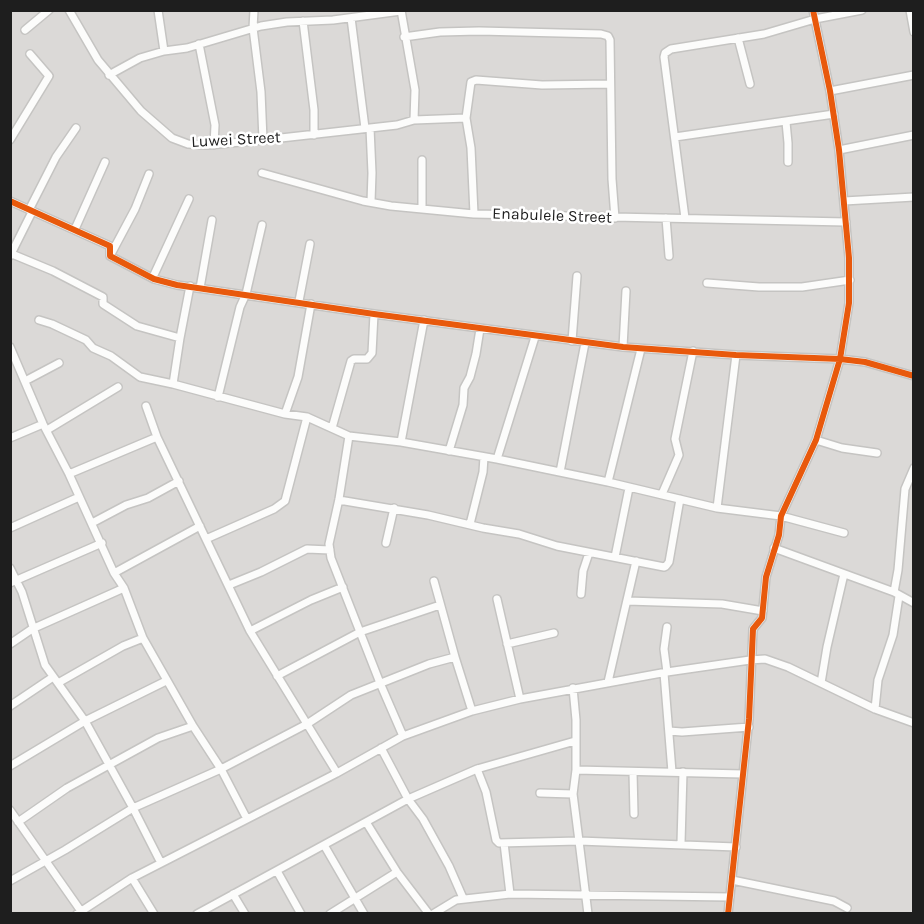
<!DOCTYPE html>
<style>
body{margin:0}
#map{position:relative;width:924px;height:924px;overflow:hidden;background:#eceae6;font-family:Karla,sans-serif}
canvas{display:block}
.frame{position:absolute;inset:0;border:12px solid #1e1e1e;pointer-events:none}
</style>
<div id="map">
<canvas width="924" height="924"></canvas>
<div class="frame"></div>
</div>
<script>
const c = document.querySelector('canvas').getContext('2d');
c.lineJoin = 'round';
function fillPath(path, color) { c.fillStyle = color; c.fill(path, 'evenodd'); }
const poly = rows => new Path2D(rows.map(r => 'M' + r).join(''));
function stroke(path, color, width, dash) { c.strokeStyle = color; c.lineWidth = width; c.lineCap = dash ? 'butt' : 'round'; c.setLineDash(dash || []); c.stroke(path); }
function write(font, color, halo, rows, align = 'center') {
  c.font = font + ' Karla,sans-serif'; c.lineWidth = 5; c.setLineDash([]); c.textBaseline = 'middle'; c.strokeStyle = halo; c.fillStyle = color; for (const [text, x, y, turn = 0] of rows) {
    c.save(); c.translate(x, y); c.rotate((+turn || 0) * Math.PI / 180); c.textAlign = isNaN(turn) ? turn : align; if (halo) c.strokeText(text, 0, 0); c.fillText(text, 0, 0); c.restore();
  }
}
fillPath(poly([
 [11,11,913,11,913,913,11,913]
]), '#dbd9d7');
const minor = poly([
 [69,10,98,60,141,111,172,138,188,144,208,145,263,140,397,125,414,120,466,118],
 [158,10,164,51],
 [254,10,253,28,261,92,263,140],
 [401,10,415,90,414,120],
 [910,10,914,32],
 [351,18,365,128],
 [303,21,314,110,314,135],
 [25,30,49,10],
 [404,37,440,32,479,31,601,34,608,36,610,40,612,179,615,218],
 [738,38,750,84],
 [199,44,215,125,214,145],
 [109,75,140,58,164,51,187,48,261,26,287,22,333,20,401,11],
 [830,91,914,75],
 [786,122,788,143,788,162],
 [370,128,372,173,371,202],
 [675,137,834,114],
 [10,140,49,76,30,54],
 [839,150,914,135],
 [422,160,422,208],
 [262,173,363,201,391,206,474,214,846,222],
 [10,201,110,246,110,256,154,279,177,285,374,314,623,347,736,355,840,359,865,362,914,376],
 [844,201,914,197],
 [29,210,56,157,76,128],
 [474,214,471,148,466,118,471,82,476,80,542,85,610,84],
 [666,218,669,256],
 [685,218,664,57,665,53,671,49,764,34,815,19,862,10],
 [75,229,105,162],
 [12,254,53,271,103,297,103,304,137,326,180,338,190,286],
 [111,254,135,209,149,174],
 [10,256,32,212],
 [153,277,189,199],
 [707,283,759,287,802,287,850,280],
 [200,288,212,220],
 [299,301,310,244],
 [39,320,52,324,86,340,93,348,111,356,140,377,173,384,285,414,307,417,349,436,401,442,497,459,608,482,717,508,781,516,844,533],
 [572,341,577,276],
 [10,347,43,424,69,474,114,573,124,588,143,638,193,726,221,769,247,819],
 [623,347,626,291],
 [25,381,59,363],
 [173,384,180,338],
 [218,397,240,307,246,294,262,225],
 [146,406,157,437],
 [285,414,298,377,311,304],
 [332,428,351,361,354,359,367,359,372,353,374,314],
 [47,430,118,387],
 [349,436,339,499,329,544,331,558,380,683,403,736],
 [10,438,43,424],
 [816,440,842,448,877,453],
 [401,442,424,320],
 [449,451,463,405,464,388,470,377,476,354,480,329],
 [497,459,535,337],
 [560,472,585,343],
 [69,474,157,437,250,631,337,773],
 [608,482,641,349],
 [662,494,679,455,675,439,693,351],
 [339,500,428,515,483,528,519,534,557,546,664,567,666,566,669,562,680,499],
 [717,508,736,355],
 [92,523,126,505,148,498,179,481],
 [470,524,483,472,484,457],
 [10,528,79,497],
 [206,539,274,509,285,501,307,417],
 [386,543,394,508],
 [774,548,894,592,914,603],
 [615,557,629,488],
 [10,568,22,592,45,665,85,721,133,808,65,850,10,881],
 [114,573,200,526],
 [434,581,455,657,472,711],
 [10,583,102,543],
 [229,585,261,572,307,549,330,550],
 [894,592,898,570,905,489,914,468],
 [581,594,583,571,589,553],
 [497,599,520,699],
 [627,601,722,604,763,611],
 [667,627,664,649,667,672],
 [250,631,311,600,343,587],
 [10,644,32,629,124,588],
 [507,644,554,633],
 [664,673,672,772],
 [277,676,360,632,440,605],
 [608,682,636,561],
 [58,683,123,646,143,638],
 [821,683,827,647,844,574],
 [10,706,53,677],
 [875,709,878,680,893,635,899,596],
 [669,731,682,732,749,727],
 [381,748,408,799,423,819,449,866,463,898],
 [10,766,85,721,166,681],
 [477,769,575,741],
 [576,770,743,774],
 [633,772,634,814],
 [540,793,573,794],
 [10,810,83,914],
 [18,822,67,788,158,738,193,726],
 [366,822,397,872,429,914],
 [504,843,510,894],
 [681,843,683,772],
 [324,845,364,914],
 [161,863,133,808,221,769,307,724,351,695,429,664,455,657],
 [277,871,301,914],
 [132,878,154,914],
 [732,880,834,901,847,908],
 [233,894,245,914],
 [77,914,132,878,337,773,403,736,472,711,520,699,667,672,750,660,765,659,788,667,875,709,914,723],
 [197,914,408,799,477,769,486,792,496,840,499,843,579,841,573,794,576,770,576,720,573,688],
 [330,914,397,872],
 [433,914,456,900,510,894,730,897],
 [588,914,579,841,736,847],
 [728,914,749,719,753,629,762,618,766,577,779,535,781,516,816,440,840,359,849,303,849,258,839,150,830,91,813,10]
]);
stroke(minor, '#c5c4c2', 10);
stroke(minor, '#fcfcfb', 7);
stroke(poly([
 [10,201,110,246,110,256,154,279,177,285,374,314,623,347,736,355,840,359,865,362,914,376],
 [728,914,749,719,753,629,762,618,766,577,779,535,781,516,816,440,840,359,849,303,849,258,839,150,830,91,813,10]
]), '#e8590c', 6);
write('16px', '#1e1e1e', '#fff', [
 ["Luwei Street",236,140,-3],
 ["Enabulele Street",552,216,2]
]);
</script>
